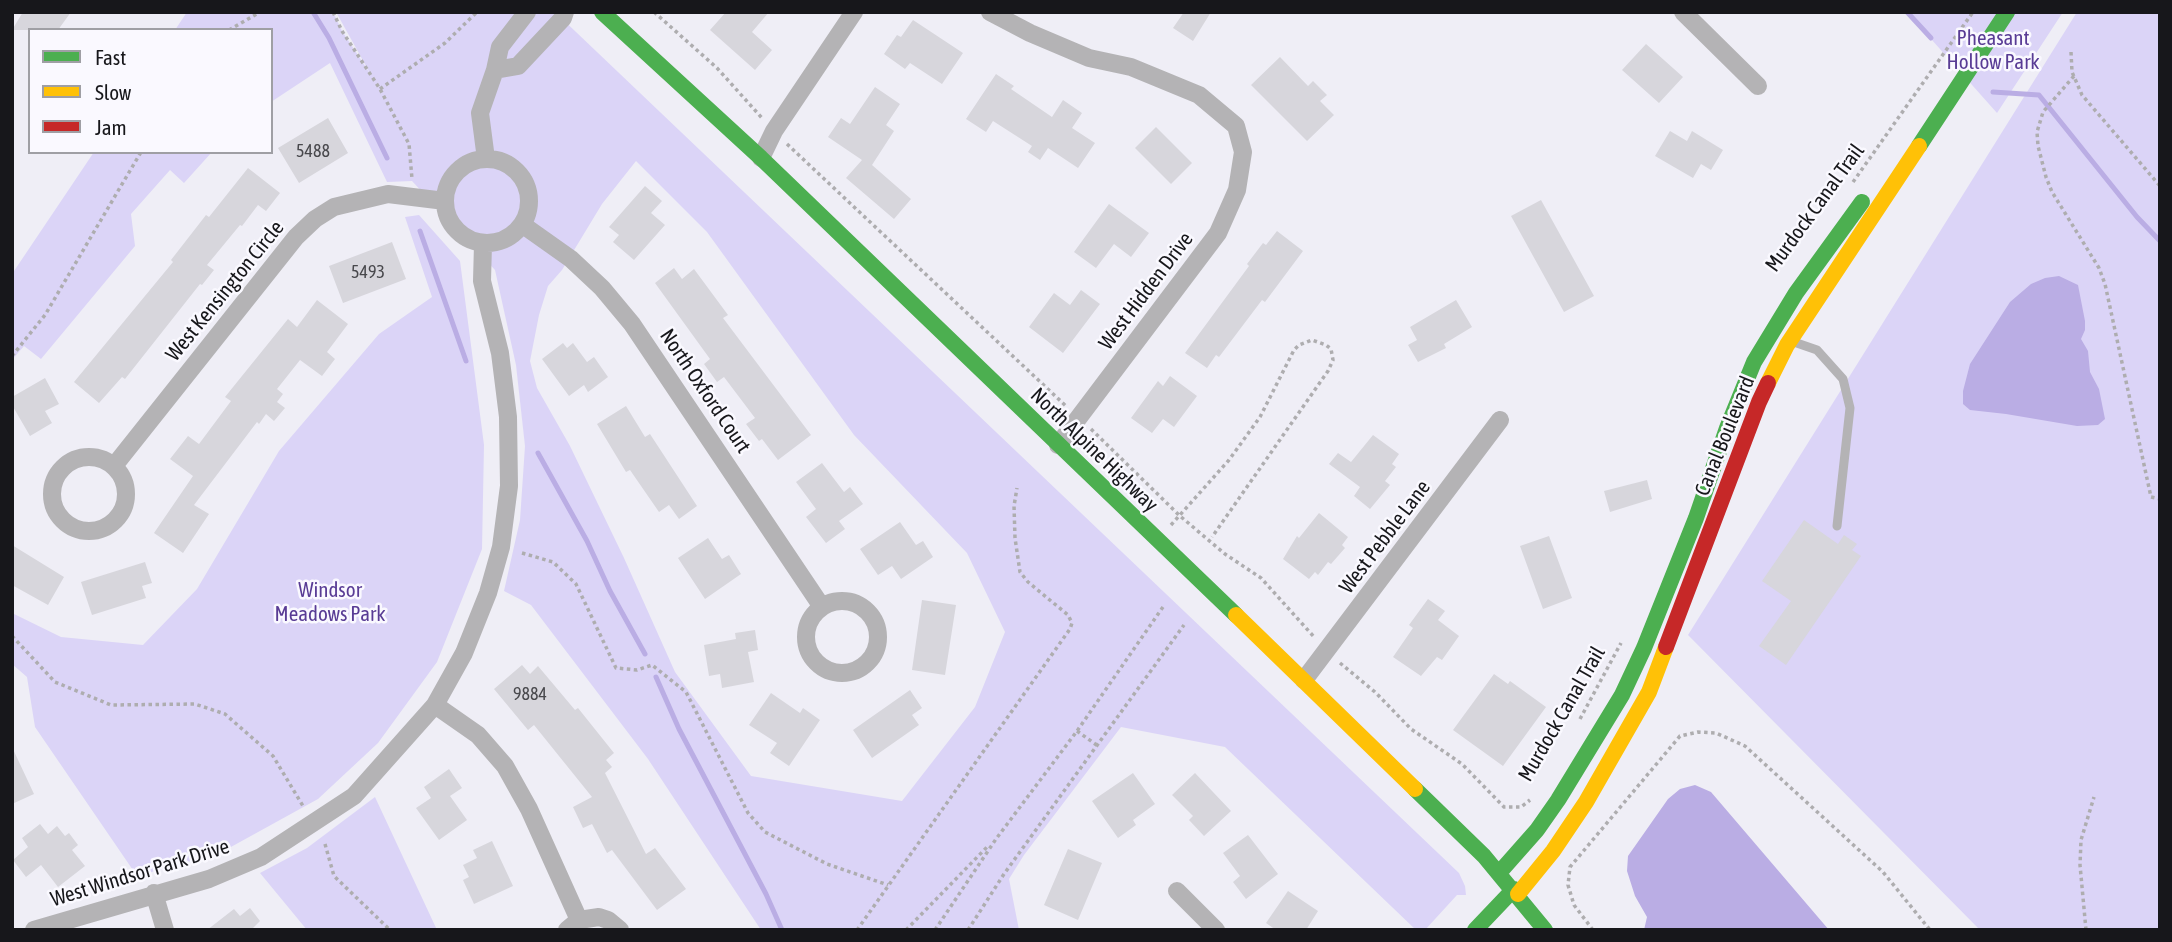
<!DOCTYPE html>
<style>
body{margin:0}
#map{position:relative;width:2172px;height:942px;overflow:hidden;background:#efeef6;font-family:"Asap Condensed",sans-serif}
canvas{display:block}
.frame{position:absolute;inset:0;border:14px solid #17171b;pointer-events:none}
.legend{position:absolute;left:28px;top:28px;width:245px;height:126px;box-sizing:border-box;background:#faf9ff;border:2px solid #9f9fa4;margin:0;padding:9px 12px;list-style:none;font-size:21px;color:#17171b}
.legend li{display:flex;align-items:center;gap:14px;height:35px}
.legend b{width:35px;border:2px solid #9f9fa4}
</style>
<div id="map">
<canvas width="2172" height="942"></canvas>
<div class="frame"></div>
<ul class="legend">
<li><b style="height:9px;background:#4caf50"></b>Fast</li>
<li><b style="height:9px;background:#ffc107"></b>Slow</li>
<li><b style="height:9px;background:#c62828"></b>Jam</li>
</ul>
</div>
<script>
const c = document.querySelector('canvas').getContext('2d');
c.lineJoin = 'round';
function fillPath(path, color) { c.fillStyle = color; c.fill(path, 'evenodd'); }
const poly = rows => new Path2D(rows.map(r => 'M' + r).join(''));
function stroke(path, color, width, dash) { c.strokeStyle = color; c.lineWidth = width; c.lineCap = dash ? 'butt' : 'round'; c.setLineDash(dash || []); c.stroke(path); }
function write(font, color, halo, rows, align = 'center') {
  c.font = font + ' "Asap Condensed",sans-serif'; c.lineWidth = 5; c.setLineDash([]); c.textBaseline = 'middle'; c.strokeStyle = halo; c.fillStyle = color; for (const [text, x, y, turn = 0] of rows) {
    c.save(); c.translate(x, y); c.rotate((+turn || 0) * Math.PI / 180); c.textAlign = isNaN(turn) ? turn : align; if (halo) c.strokeText(text, 0, 0); c.fillText(text, 0, 0); c.restore();
  }
}
fillPath(poly([
 [187,12,333,12,342,31,371,75,336,12,555,12,1459,873,1465,886,1466,895,1457,895,1425,930,1416,930,1225,747,1121,727,1024,855,1009,879,1019,930,761,930,648,759,531,605,504,591,520,520,525,446,516,365,495,270,412,181,387,182,330,63,271,102,271,30,175,30],
 [636,161,707,232,854,435,967,553,1005,632,975,707,902,801,751,776,675,672,624,558,570,446,537,388,530,361,539,315,548,286,562,270,602,204],
 [1907,12,2063,12,1997,113],
 [2077,12,2160,12,2160,930,1980,930,1688,635],
 [94,152,212,152,184,183,170,170,131,214,135,246,41,359,24,346,12,360,12,274],
 [419,215,460,261,484,445,482,549,437,662,378,743,318,799,220,853,137,876,35,727,27,677,12,664,12,613,61,637,143,645,197,589,279,451,379,334,432,297,405,217],
 [375,797,437,930,307,930,260,873,307,848]
]), '#dbd4f7');
fillPath(poly([
 [2059,276,2078,285,2085,321,2085,330,2081,339,2088,351,2090,372,2099,389,2105,419,2098,425,2077,426,2006,414,1970,410,1963,404,1963,391,1970,364,2010,302,2031,284,2045,278],
 [1695,785,1711,792,1829,930,1644,930,1647,917,1635,896,1627,871,1628,856,1668,799,1680,789]
]), '#baade4');
stroke(poly([
 [313,12,329,38,387,158],
 [1907,12,1931,38],
 [1993,92,2039,95,2137,217,2160,241],
 [420,231,466,361],
 [538,453,587,541,610,591,645,654],
 [656,677,679,729,766,894,782,930]
]), '#baade4', 5);
fillPath(poly([
 [23,12,71,12,58,30,12,30],
 [726,12,769,12,752,32,772,50,755,70,710,30],
 [1184,12,1211,12,1193,41,1173,28],
 [913,20,963,53,942,84,910,63,905,69,884,54,897,35,901,37],
 [1646,44,1683,77,1659,103,1622,70],
 [1280,57,1308,86,1313,81,1327,95,1320,101,1334,115,1307,141,1251,85],
 [996,74,1014,86,1011,89,1052,117,1063,100,1082,113,1072,128,1095,143,1078,168,1048,148,1040,160,1028,152,1032,146,993,121,986,132,966,119],
 [875,87,900,104,886,125,894,131,872,165,911,199,894,219,846,178,862,160,828,137,841,118,850,124],
 [328,118,348,153,299,183,278,148],
 [1156,127,1192,163,1171,184,1135,148],
 [1670,131,1687,141,1692,131,1723,150,1711,170,1701,164,1693,178,1655,156],
 [248,168,280,193,266,211,258,205,242,226,240,225,207,265,214,270,202,285,200,284,125,379,122,377,99,403,74,382,173,262,171,260,206,215,209,217],
 [645,186,662,201,651,213,665,225,634,260,613,242,619,235,609,227],
 [1541,200,1594,296,1564,312,1511,216],
 [1109,204,1149,233,1131,257,1114,244,1096,268,1074,252],
 [1277,231,1303,251,1265,302,1262,300,1219,357,1216,355,1207,368,1185,353,1249,266,1247,264,1263,243,1266,245],
 [392,242,406,279,343,303,329,266],
 [674,268,682,279,694,269,728,315,723,318,811,435,778,460,762,439,759,441,746,424,755,418,724,377,717,382,704,364,710,359,655,283],
 [1081,290,1100,304,1063,353,1029,327,1054,293,1070,305],
 [317,300,348,324,327,352,335,359,322,376,300,360,277,389,283,394,277,402,285,408,274,421,266,414,259,424,257,422,194,505,209,514,183,553,154,533,193,476,170,459,188,436,199,444,231,401,225,397,288,319,297,327],
 [1456,300,1472,327,1444,344,1446,348,1418,362,1408,345,1417,340,1410,327],
 [563,343,567,348,573,343,587,362,594,357,608,377,588,392,584,385,569,396,542,359],
 [1170,376,1197,396,1174,427,1163,419,1152,433,1131,418,1158,381,1163,386],
 [45,378,59,404,45,411,52,423,30,436,12,405,12,397],
 [626,406,645,437,650,434,697,506,679,519,669,505,659,512,630,470,626,472,597,424],
 [1373,435,1399,454,1392,464,1396,467,1385,481,1390,485,1370,509,1354,496,1360,487,1329,464,1338,453,1351,462],
 [822,463,844,492,850,487,863,504,839,521,845,529,826,543,806,517,816,509,796,482],
 [1647,480,1652,499,1610,512,1604,491],
 [1319,513,1348,537,1342,545,1345,548,1331,564,1328,562,1318,575,1315,572,1309,579,1283,559,1297,536,1299,538],
 [1804,520,1838,544,1844,535,1857,544,1852,550,1861,556,1786,665,1759,646,1791,601,1762,581],
 [900,522,916,545,923,541,933,557,901,579,892,566,878,575,860,549],
 [1549,536,1572,598,1543,609,1520,546],
 [708,538,722,559,729,555,741,574,705,599,678,558],
 [12,545,64,577,48,605,12,585],
 [145,562,152,583,142,586,146,598,92,615,81,582],
 [1428,599,1445,611,1438,620,1459,636,1442,660,1437,657,1421,676,1393,657,1413,628,1409,625],
 [922,600,956,605,945,675,912,670],
 [755,630,758,650,748,652,754,682,722,688,720,674,709,676,704,645,736,639,735,633],
 [522,665,530,674,538,666,575,710,578,708,614,753,606,760,612,767,605,773,646,854,655,848,686,889,657,910,612,850,607,853,592,824,583,828,573,807,592,797,534,725,528,730,494,689],
 [1494,674,1508,684,1510,681,1546,707,1503,766,1453,730],
 [910,690,922,708,912,715,919,725,872,758,853,730],
 [771,693,800,713,803,708,820,720,789,766,770,753,777,743,749,725],
 [12,747,34,794,12,804],
 [449,769,462,788,450,796,467,820,439,840,416,808,431,798,424,787],
 [1133,773,1155,804,1133,820,1136,825,1118,838,1092,801],
 [1195,773,1231,811,1204,836,1189,820,1193,816,1172,795],
 [40,824,48,834,57,826,65,836,69,833,78,845,72,850,85,866,58,887,41,865,26,877,13,860,28,847,22,838],
 [1248,835,1278,874,1246,899,1233,882,1240,876,1223,853],
 [492,841,513,886,474,904,463,880,469,877,463,865,477,858,473,850],
 [1068,849,1102,863,1078,920,1044,905],
 [1288,891,1318,911,1306,930,1276,930,1266,923],
 [250,908,260,921,251,930,207,930,234,909,240,916]
]), '#d7d6dc');
stroke(poly([
 [333,12,342,31,380,89,409,144,412,179],
 [654,12,717,68,762,118],
 [229,30,260,12],
 [2071,52,2072,72,2082,95,2160,186],
 [2074,76,2043,112,2037,132,2038,146,2046,177,2052,192,2099,268,2105,284,2151,497,2160,499],
 [380,89,445,43,477,12],
 [787,144,1067,407],
 [1853,182,1973,12],
 [12,356,45,315,141,152],
 [1091,429,1180,516,1225,554,1261,578,1315,638],
 [1171,525,1229,460,1260,417,1294,350,1299,345,1312,340,1326,345,1331,349,1333,360,1328,371,1212,537],
 [522,553,553,562,576,584,616,668,637,670,652,665,686,692,748,813,765,832,827,864,888,885],
 [12,636,55,682,111,705,195,704,225,714,273,756,303,806],
 [1340,663,1375,692,1411,729,1462,764,1504,807,1521,807,1530,800],
 [1580,719,1621,643],
 [1077,731,1098,746],
 [325,844,334,876,390,930],
 [857,930,1070,629,1072,623,1068,615,1028,582,1020,572,1015,538,1014,506,1017,488],
 [906,930,988,846],
 [935,930,996,839,1077,731,1163,607],
 [968,930,1004,874,1184,625],
 [1593,930,1574,905,1568,885,1570,867,1680,736,1698,732,1716,733,1745,746,1883,872,1930,930],
 [2086,930,2080,865,2081,840,2094,797]
]), '#aeadaf', 3.5, [3.5, 3.5]);
stroke(poly([
 [1791,341,1817,350,1843,379,1850,408,1837,526]
]), '#b4b3b5', 9);
stroke(poly([
 [990,12,1030,33,1089,58,1131,67,1199,95,1236,126,1243,152,1237,190,1218,233,1058,445],
 [1683,12,1758,86],
 [495,70,518,66,563,18,565,12],
 [761,158,774,131,854,12],
 '445 201a42 42 0 1 1 84 0a42 42 0 1 1-84 0Z',
 [486,159,480,113,495,70,500,47,527,12],
 [523,225,571,259,602,288,632,324,822,607],
 '52 494a37 37 0 1 1 74 0a37 37 0 1 1-74 0Z',
 [114,466,296,237,315,219,334,207,388,194,445,201],
 '806 637a36 36 0 1 1 72 0a36 36 0 1 1-72 0Z',
 [1304,680,1500,420],
 [435,705,478,735,505,766,529,809,579,920],
 [1177,891,1216,930],
 [154,893,165,930],
 [34,930,209,879,261,857,354,796,435,705,464,653,488,593,501,547,509,486,508,417,500,353,482,281,483,244],
 [567,930,579,920,599,917,608,920,620,930]
]), '#b4b3b5', 18);
stroke(poly([
 [602,12,761,158,1236,615],
 [1919,146,2007,12],
 [1415,789,1484,856,1545,930],
 [1499,873,1537,830,1558,800,1622,695,1644,648,1696,518,1727,428,1754,362,1796,293,1862,202],
 [1475,930,1514,889]
]), '#4caf50', 16);
stroke(poly([
 [1768,383,1787,345,1919,146],
 [1236,615,1415,789],
 [1518,894,1553,851,1586,802,1649,692,1666,647]
]), '#ffc107', 16);
stroke(poly([
 [1666,647,1759,402,1768,383]
]), '#c62828', 16);
write('18px', '#48484c', null, [
 ["5488",313,151],
 ["5493",368,272],
 ["9884",530,694]
]);
write('21px', '#593c95', '#faf9ff', [
 ["Pheasant",1993,38],
 ["Hollow Park",1993,62],
 ["Windsor",330,590],
 ["Meadows Park",330,614]
]);
write('21px', '#17171b', '#faf9ff', [
 ["Murdock Canal Trail",1815,208,-54],
 ["West Kensington Circle",225,291,-51],
 ["West Hidden Drive",1146,291,-53],
 ["North Oxford Court",705,391,56],
 ["Canal Boulevard",1725,436,-68],
 ["North Alpine Highway",1094,450,44],
 ["West Pebble Lane",1385,537,-53],
 ["Murdock Canal Trail",1562,714,-60],
 ["West Windsor Park Drive",140,873,-17]
]);
</script>
